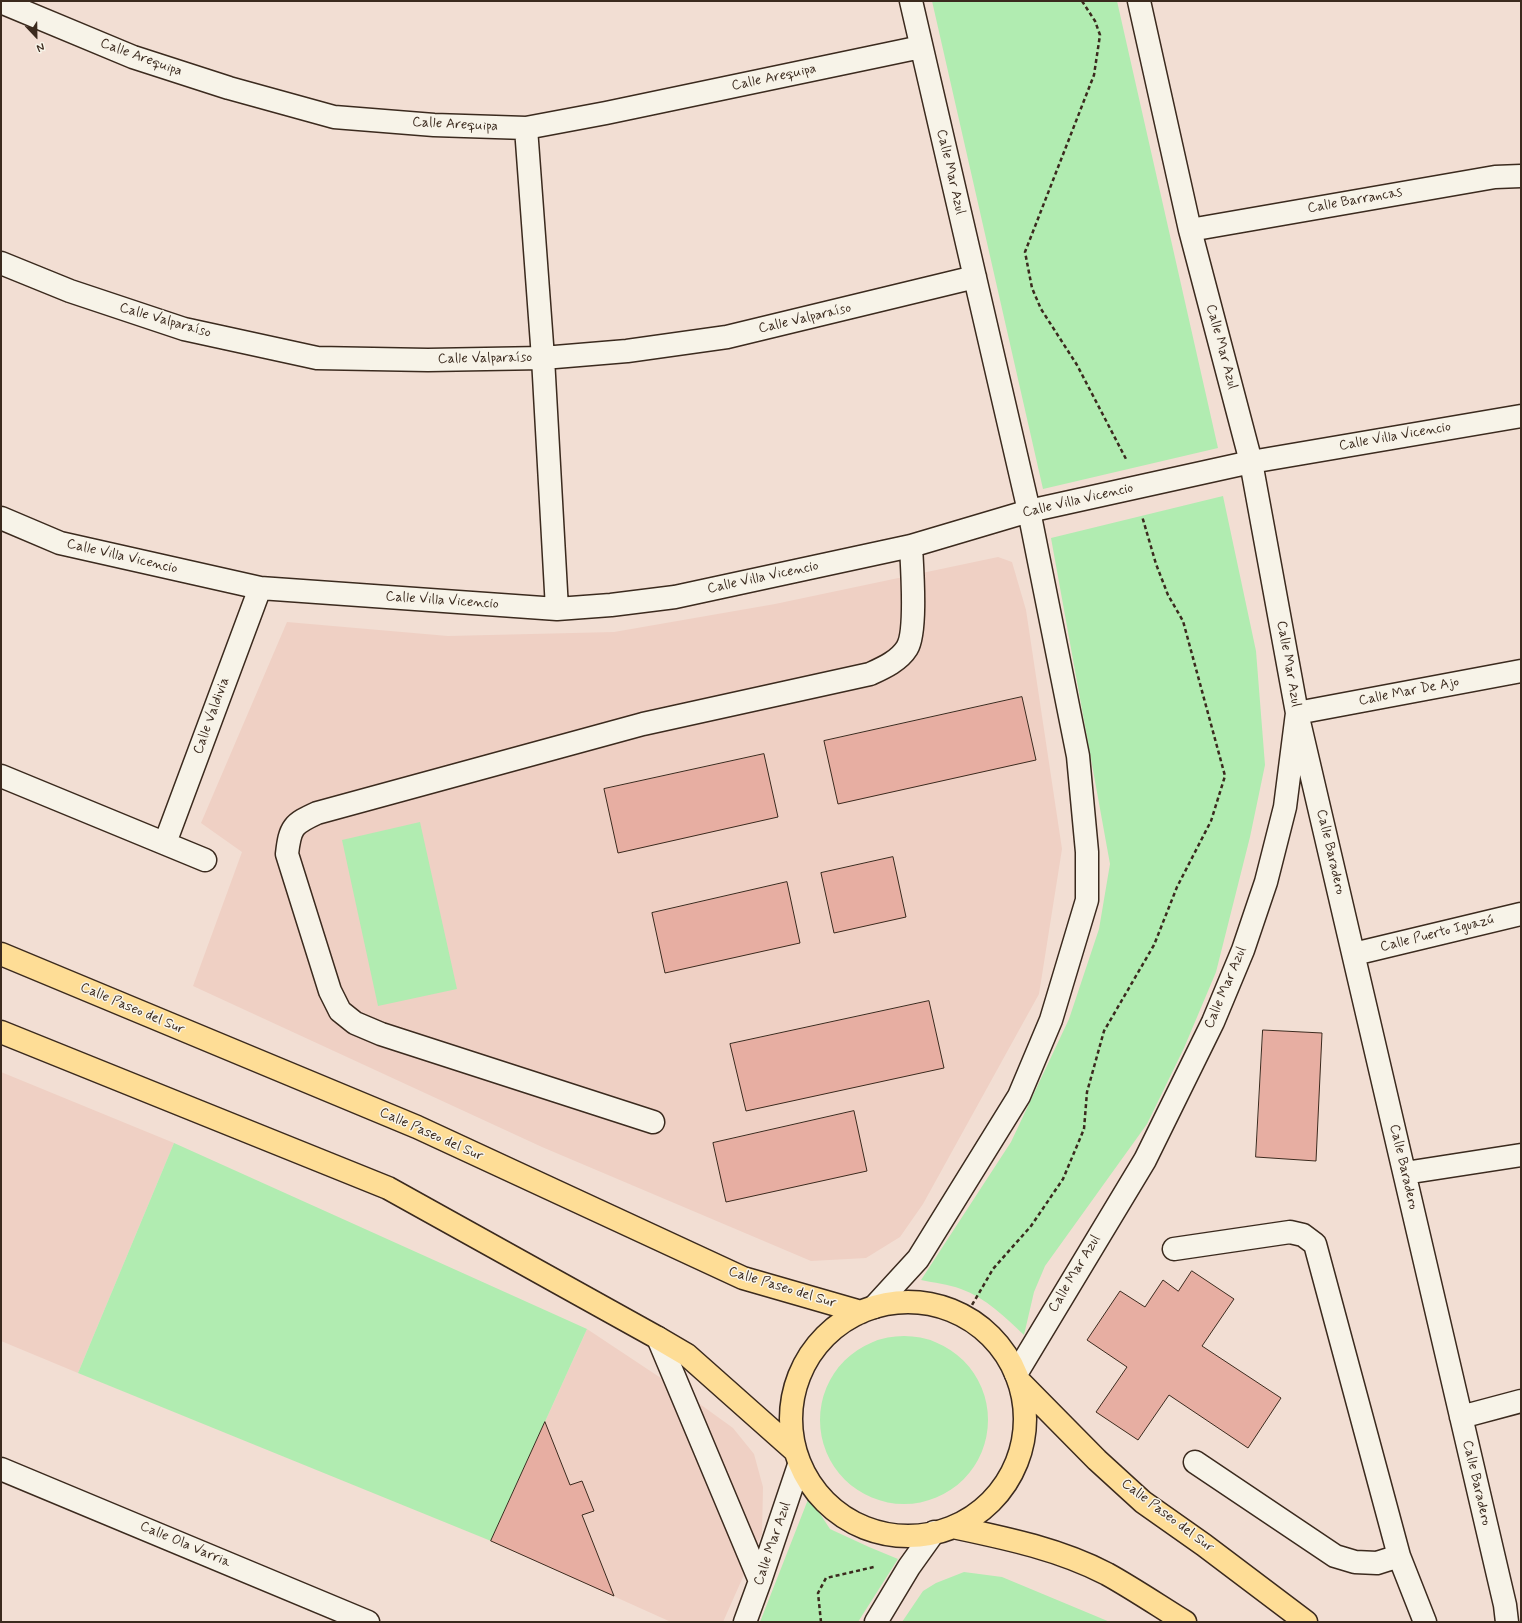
<!DOCTYPE html>
<meta charset="utf-8">
<style>
body{margin:0}
#map{position:relative;width:1522px;height:1623px;overflow:hidden;background:#f2ded3;font-family:Mynerve,sans-serif}
canvas{display:block}
.frame{position:absolute;inset:0;border:2px solid #3b2a1e;pointer-events:none}
.north{position:absolute;left:16px;top:16px;width:40px;height:40px;-webkit-text-stroke:3px #f7f3e8;paint-order:stroke;rotate:158deg;font-size:11px;font-weight:700;line-height:16px;text-align:center;color:#3b2a1e}
.north::after{content:'';display:block;margin:auto;width:14px;height:18px;background:#3b2a1e;clip-path:polygon(50% 0,100% 100%,50% 72%,0 100%)}
</style>
<div id="map">
<canvas width="1522" height="1623"></canvas>
<div class="frame"></div>
<div class="north">N</div>
</div>
<script>
const g = document.querySelector('canvas').getContext('2d');
g.lineJoin = 'round';
function paint(path, color) {
  g.fillStyle = color;
  g.fill(path, 'evenodd');
}
function stroke(path, color, width, dash) {
  g.strokeStyle = color;
  g.lineWidth = width;
  g.lineCap = dash ? 'butt' : 'round';
  g.setLineDash(dash || []);
  g.stroke(path);
}
function write(font, color, halo, rows, align = 'center') {
  g.font = font + ' Mynerve,sans-serif';
  g.lineWidth = 3;
  g.setLineDash([]);
  g.textBaseline = 'middle';
  g.strokeStyle = halo;
  g.fillStyle = color;
  for (const [text, x, y, turn = 0] of rows) {
    g.save();
    g.translate(x, y);
    g.rotate((+turn || 0) * Math.PI / 180);
    g.textAlign = isNaN(turn) ? turn : align;
    if (halo) g.strokeText(text, 0, 0);
    g.fillText(text, 0, 0);
    g.restore();
  }
}
paint(new Path2D(`
 M998 557 1012 562 1026 610 1062 849 1039 994 923 1204 900 1237 866 1258 811 1261 542 1147 193 986 242 852 201 823 287 622 448 636 614 632 775 604Z
 M1 1072 174 1143 78 1373 1 1341Z
 M587 1329 697 1402 733 1428 754 1454 763 1487 762 1534 723 1622H671L491 1541Z`), '#efd0c4');
paint(new Path2D(`
 M932 1H1117L1218 448 1043 489Z
 M1223 496 1256 651 1265 765 1250 837 1216 972 1184 1048 1147 1124 1045 1266 1034 1292 1024 1335C1005 1317 986 1298 961 1289 948 1284 934 1283 921 1280L1011 1142 1069 1019 1099 929 1110 864 1051 538Z
 M420 822 457 989 378 1006 342 840Z
 M174 1143 587 1329 491 1541 78 1373Z
 M820 1420a84 84 0 1 1 168 0a84 84 0 1 1-168 0Z
 M809 1497 830 1529 869 1547 898 1559 858 1622H760Z
 M964 1572 1002 1577 1110 1622H902L923 1591 936 1583Z`), '#b1ecb1');
const building = new Path2D(`
 M1022 697 1036 760 838 804 824 741Z
 M764 754 778 817 618 853 604 789Z
 M893 857 906 917 834 933 821 873Z
 M787 882 800 943 665 973 652 913Z
 M929 1001 944 1068 746 1111 730 1044Z
 M1263 1030 1322 1033 1316 1161 1256 1157Z
 M854 1111 867 1171 726 1202 713 1143Z
 M1192 1271 1234 1299 1202 1346 1281 1398 1248 1448 1169 1395 1138 1440 1096 1412 1127 1367 1087 1340 1120 1291 1145 1307 1163 1280 1178 1291Z
 M545 1422 570 1485 582 1481 594 1511 582 1515 614 1596 491 1541Z`);
paint(building, '#e7aea2');
stroke(building, '#3b2a1e', 1);
const minor = new Path2D(`
 M1 2 133 57 229 88 334 117 434 125 526 128 606 113 921 47
 M526 128 543 358 557 609
 M1190 230 1495 177 1521 176
 M1 263 70 291 184 329 317 358 428 360 543 358 627 351 727 337 975 277
 M1 518 60 543 260 588 557 609 611 605 675 597 911 546 1029 511 1251 462 1521 416
 M1 776 205 860
 M165 843 260 588
 M1354 954 1521 914
 M653 1122 381 1034 355 1023 340 1011 330 991 287 854C290 827 293 824 317 813L643 724 870 674C883 668 899 661 907 648 917 632 912 567 911 546
 M1405 1173 1521 1155
 M1174 1249 1290 1232 1303 1235 1315 1244 1399 1556 1425 1622
 M874 1307 918 1259 1019 1096 1051 1020 1087 900V852L1078 756 1029 511 911 1
 M658 1338 760 1581
 M1016 1374 1145 1160 1213 1022 1243 950 1266 882 1285 807 1297 713 1251 462 1190 230 1139 1
 M1461 1417 1521 1401
 M1195 1462 1335 1556 1355 1562 1377 1563 1399 1556
 M1 1469 368 1622
 M745 1622 760 1581 799 1465
 M876 1622 909 1567 934 1532
 M1507 1622 1505 1605 1297 713 1521 671`);
const major = new Path2D(`
 M1 954 417 1127 743 1278 861 1312
 M1 1032 388 1188 658 1338 687 1355 794 1450
 M791 1419a117 117 0 1 1 234 0a117 117 0 1 1-234 0Z
 M1022 1384 1097 1460 1143 1502 1204 1545 1306 1622
 M953 1527C1005 1538 1059 1549 1107 1574 1134 1589 1159 1606 1185 1622`);
stroke(minor, '#3b2a1e', 25);
stroke(major, '#3b2a1e', 25);
stroke(new Path2D(`
 M1082 1 1095 21 1100 35 1094 75 1025 252 1032 288 1041 309 1077 365 1126 459
 M965 1317 993 1269 1031 1226 1063 1179 1084 1129 1087 1092 1104 1031 1154 945 1177 887 1211 821 1225 776 1183 621 1168 595 1156 564 1142 516
 M821 1622 818 1593 826 1578 874 1567`), '#3b2a1e', 2.5, [4, 3]);
stroke(minor, '#f7f3e8', 22);
stroke(major, '#fedd96', 22);
write('14px', '#3b2a1e', '#f7f3e8', [
 ["Calle Arequipa",141,58,20],
 ["Calle Arequipa",774,78,-12],
 ["Calle Arequipa",455,125,3],
 ["Calle Mar Azul",950,172,77],
 ["Calle Barrancas",1355,201,-10],
 ["Calle Valparaíso",805,319,-13],
 ["Calle Valparaíso",165,321,16],
 ["Calle Mar Azul",1221,347,75],
 ["Calle Valparaíso",485,359,-1],
 ["Calle Villa Vicencio",1395,437,-10],
 ["Calle Villa Vicencio",1078,501,-13],
 ["Calle Villa Vicencio",122,557,13],
 ["Calle Villa Vicencio",763,578,-12],
 ["Calle Villa Vicencio",442,601,4],
 ["Calle Mar Azul",1288,664,80],
 ["Calle Mar De Ajo",1409,692,-11],
 ["Calle Valdivia",212,716,-70],
 ["Calle Baradero",1330,852,77],
 ["Calle Puerto Iguazú",1437,934,-14],
 ["Calle Mar Azul",1226,988,-67],
 ["Calle Paseo del Sur",132,1009,23],
 ["Calle Paseo del Sur",431,1135,24],
 ["Calle Baradero",1403,1167,77],
 ["Calle Mar Azul",1075,1274,-59],
 ["Calle Paseo del Sur",782,1288,17],
 ["Calle Baradero",1476,1483,77],
 ["Calle Paseo del Sur",1167,1516,37],
 ["Calle Mar Azul",773,1544,-71],
 ["Calle Ola Varria",185,1545,23]
]);
</script>
